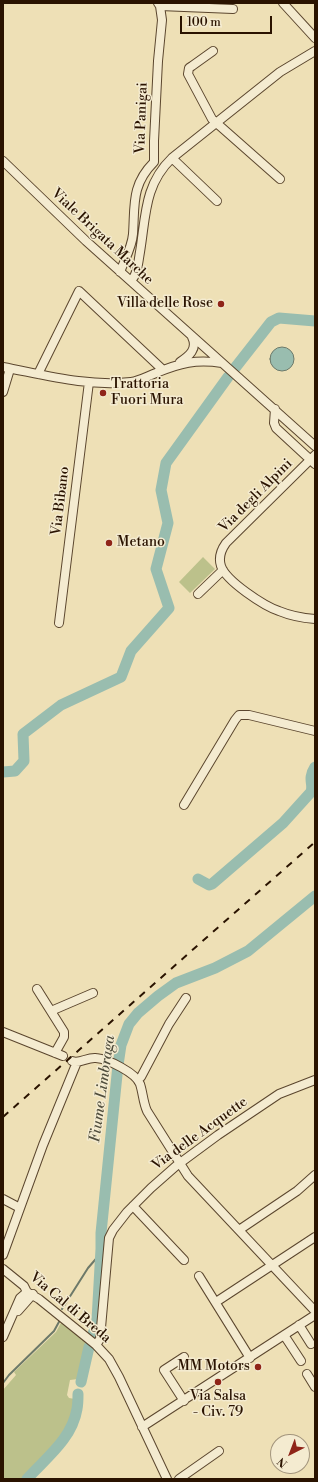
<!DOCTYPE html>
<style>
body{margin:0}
#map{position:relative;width:318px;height:1482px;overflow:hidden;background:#eee0b6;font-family:"Libre Bodoni",serif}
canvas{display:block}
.frame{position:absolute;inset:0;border:4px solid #2a1300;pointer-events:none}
.north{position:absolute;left:270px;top:1434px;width:40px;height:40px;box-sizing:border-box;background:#f4ebd0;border:1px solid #a3957d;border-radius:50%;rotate:222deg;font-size:11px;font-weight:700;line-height:16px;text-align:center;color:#2a1300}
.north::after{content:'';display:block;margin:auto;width:14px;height:18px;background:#8f2418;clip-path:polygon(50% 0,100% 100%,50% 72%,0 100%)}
.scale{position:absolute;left:180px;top:16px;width:92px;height:18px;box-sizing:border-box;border:2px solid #2a1300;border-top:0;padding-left:5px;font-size:12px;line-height:14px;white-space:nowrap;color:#2a1300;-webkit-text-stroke:3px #f4ebd0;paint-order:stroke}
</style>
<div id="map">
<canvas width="318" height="1482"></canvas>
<div class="frame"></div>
<div class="north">N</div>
<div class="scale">100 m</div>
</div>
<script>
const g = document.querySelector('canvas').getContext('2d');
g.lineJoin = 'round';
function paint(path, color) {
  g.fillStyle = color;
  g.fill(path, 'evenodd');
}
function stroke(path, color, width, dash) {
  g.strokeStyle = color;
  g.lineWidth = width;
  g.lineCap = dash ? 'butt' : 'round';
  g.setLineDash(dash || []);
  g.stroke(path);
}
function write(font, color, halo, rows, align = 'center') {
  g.font = font + ' "Libre Bodoni",serif';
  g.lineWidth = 3;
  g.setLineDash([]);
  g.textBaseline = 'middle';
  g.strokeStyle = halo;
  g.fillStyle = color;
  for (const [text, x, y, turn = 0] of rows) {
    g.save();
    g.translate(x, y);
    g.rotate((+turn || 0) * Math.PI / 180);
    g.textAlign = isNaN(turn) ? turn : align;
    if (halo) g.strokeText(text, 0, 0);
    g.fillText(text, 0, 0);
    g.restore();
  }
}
paint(new Path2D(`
 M203 557 215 569 190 593 179 582Z
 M62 1321 87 1341 85 1344 88 1346 78 1379 70 1380 67 1395 69 1398 75 1399 67 1430 23 1479H3V1390L16 1375 14 1372 56 1332Z`), '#bcc18b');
const water = new Path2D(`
 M270 359a12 12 0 1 1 24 0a12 12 0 1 1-24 0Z`);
paint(water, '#99bdaf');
stroke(water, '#6d7969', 1);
stroke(new Path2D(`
 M62 1309 88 1268 101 1253
 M3 1383 9 1375 54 1331 60 1320`), '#6d7969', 2);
stroke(new Path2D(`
 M235 368 271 322 279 318 315 321
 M3 772 15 771 24 761 23 734 61 705 121 677 131 651 169 608 156 569 168 523 161 490 166 463 228 377
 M198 879 209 885 212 884 283 823 311 792C314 783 307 780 315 767
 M92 1338 97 1320 101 1249V1233L118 1065 121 1045 129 1024 138 1013 158 996 176 983 215 968 248 951 315 896
 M81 1382 89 1347
 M27 1479C46 1458 72 1439 77 1409 78 1404 78 1399 78 1394`), '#99bdaf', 11);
const minor = new Path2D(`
 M283 3 315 38
 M160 6 233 9
 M213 51 192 66 189 68 188 74 212 119 280 179
 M172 158 217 201
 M3 161 86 241 315 446
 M120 272C125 259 132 247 133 234 135 205 131 185 154 162V141L158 61 162 20 160 6 158 3
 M131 281C138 273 138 263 140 252 146 216 144 185 172 158L280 72 315 51
 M180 362C189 356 198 349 192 337
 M3 367C45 375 88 387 131 382 139 381 148 376 156 373 180 363 196 359 222 363
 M38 374 79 291 163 370
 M3 392 10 369
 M275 409 274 423 276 428 315 464
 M315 455 226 543C221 550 218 557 221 566 226 581 264 606 279 611 291 616 302 618 315 619
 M198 594 223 570
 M59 623 89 382
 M184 805 235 720 239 715H249L315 731
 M37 989 64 1032V1037L55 1053
 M51 1011 93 993
 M3 1032 63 1056
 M72 1061C80 1064 87 1057 96 1058 108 1059 136 1073 140 1084 143 1093 143 1102 147 1111L188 1176 315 1311
 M138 1079 141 1077 169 1024 186 998
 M3 1199 20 1208
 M133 1206 184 1260
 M239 1230 297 1191 315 1175
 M3 1255 43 1145 77 1062
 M3 1269 24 1286 27 1292 39 1299 96 1345 109 1359 119 1377 167 1479
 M199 1276 250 1358
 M216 1302 315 1237
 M18 1311 33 1294
 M299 1325 311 1344
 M284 1335 301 1361
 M3 1337 20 1298 27 1292
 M96 1345 100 1339 109 1238 113 1230 127 1212 151 1188 176 1166 218 1135 279 1094 315 1080
 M307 1374 315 1387
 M184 1401 164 1370 184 1357
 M142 1427 315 1315
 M179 1479 219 1451`);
stroke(minor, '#5b462e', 10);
stroke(minor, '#f4ebd0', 8);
stroke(new Path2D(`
 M3 1117 315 842`), '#2a1300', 2, [7, 7]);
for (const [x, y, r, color] of [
 [221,304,4,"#8f2418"],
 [103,393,4,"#8f2418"],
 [109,543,4,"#8f2418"],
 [258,1367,4,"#8f2418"],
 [218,1382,4,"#8f2418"]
]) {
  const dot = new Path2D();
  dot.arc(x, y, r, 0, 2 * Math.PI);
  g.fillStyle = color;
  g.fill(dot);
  stroke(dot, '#f4ebd0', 1.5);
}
write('14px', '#2a1300', '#f4ebd0', [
 ["Via Panigai",142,118,-88],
 ["Viale Brigata Marche",102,237,43],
 ["Via degli Alpini",256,496,-45],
 ["Via Bibano",61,501,-83],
 ["Via delle Acquette",200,1134,-36],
 ["Via Cal di Breda",70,1308,40]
]);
write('14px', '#2a1300', '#f4ebd0', [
 ["Villa delle Rose",213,304],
 ["Trattoria",111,385,"left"],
 ["Fuori Mura",111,401,"left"],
 ["Metano",117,543,"left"],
 ["MM Motors",250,1367],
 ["Via Salsa",218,1397,"center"],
 ["- Civ. 79",218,1413,"center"]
], 'right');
write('italic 15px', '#514e3d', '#f4ebd0', [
 ["Fiume Limbraga",103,1089,-82]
]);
</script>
